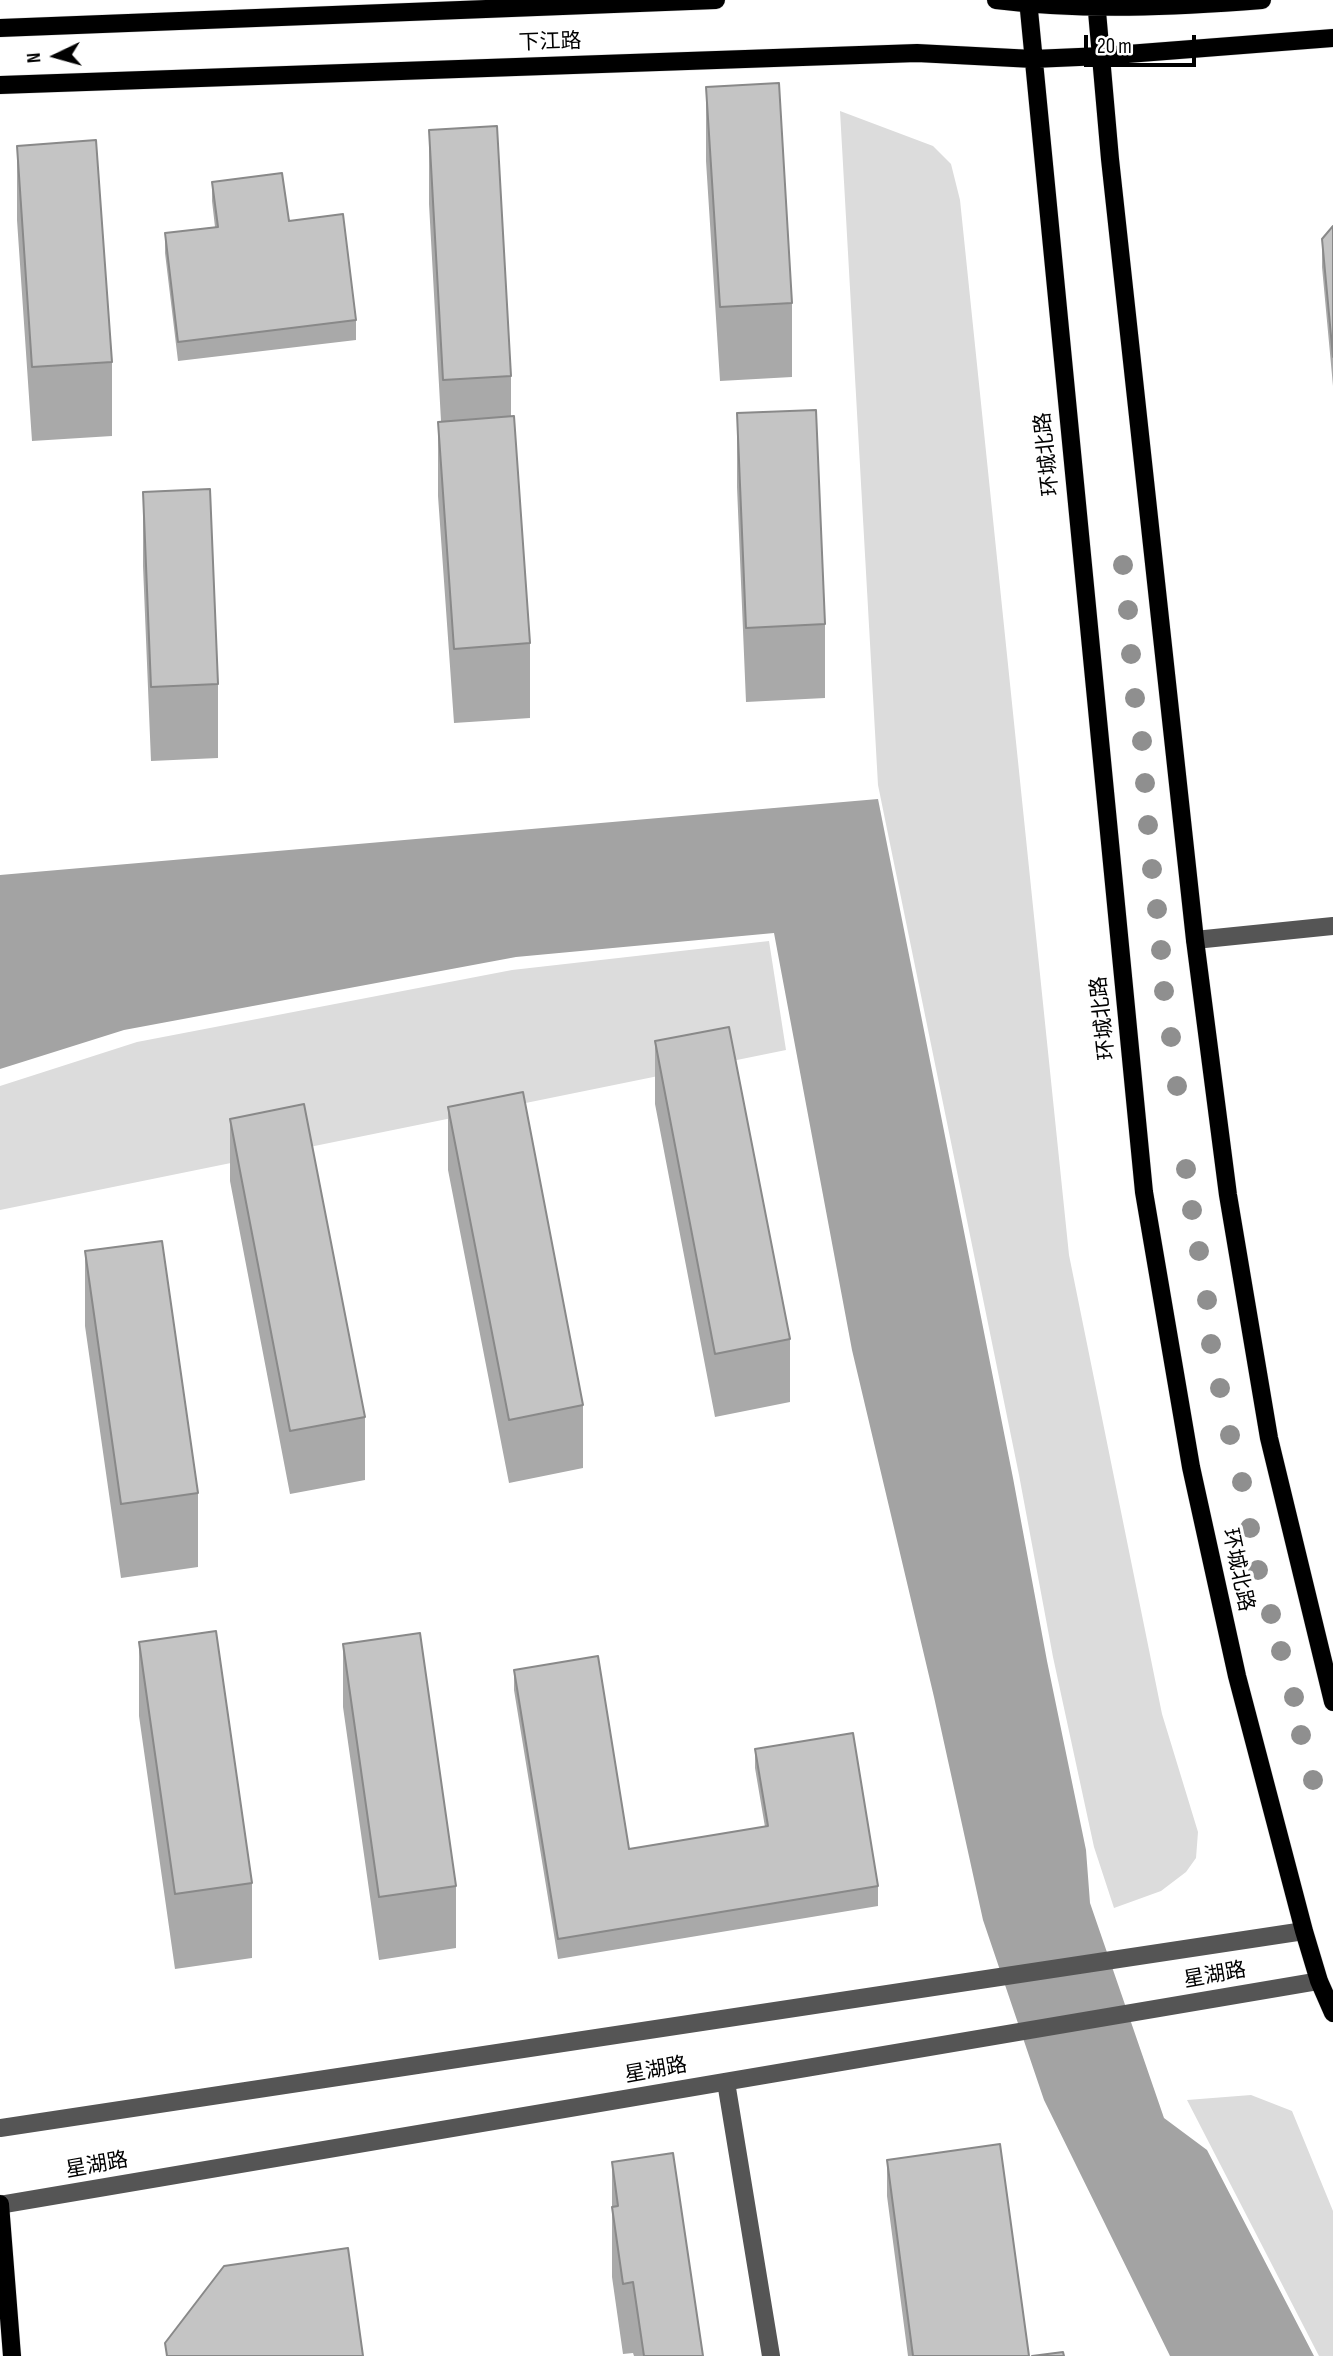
<!DOCTYPE html>
<meta charset="utf-8">
<style>
body{margin:0}
#map{position:relative;width:1333px;height:2356px;overflow:hidden;background:#fff;font-family:"Sofia Sans Condensed",sans-serif}
canvas{display:block}
.north{position:absolute;left:21px;top:21px;width:70px;height:70px;-webkit-text-stroke:5px #fff;paint-order:stroke;rotate:265deg;font-size:19px;font-weight:700;line-height:28px;text-align:center;color:#000}
.north::after{content:'';display:block;margin:auto;width:24px;height:32px;background:#000;clip-path:polygon(50% 0,100% 100%,50% 72%,0 100%)}
.scale{position:absolute;left:1084px;top:35px;width:112px;height:32px;box-sizing:border-box;border:4px solid #000;border-top:0;padding-left:9px;font-size:21px;line-height:24px;white-space:nowrap;color:#000;-webkit-text-stroke:5px #fff;paint-order:stroke}
</style>
<div id="map">
<canvas width="1333" height="2356"></canvas>
<div class="north">N</div>
<div class="scale">20 m</div>
</div>
<script>
const g = document.querySelector('canvas').getContext('2d');
g.lineJoin = 'round';
function paint(path, color) {
  g.fillStyle = color;
  g.fill(path, 'evenodd');
}
function stroke(path, color, width, dash) {
  g.strokeStyle = color;
  g.lineWidth = width;
  g.lineCap = dash ? 'butt' : 'round';
  g.setLineDash(dash || []);
  g.stroke(path);
}
function write(font, color, halo, rows, align = 'center') {
  g.font = font + ' "Sofia Sans Condensed","Noto Sans SC",sans-serif';
  g.lineWidth = 7;
  g.setLineDash([]);
  g.textBaseline = 'middle';
  g.strokeStyle = halo;
  g.fillStyle = color;
  for (const [text, x, y, turn = 0] of rows) {
    g.save();
    g.translate(x, y);
    g.rotate((+turn || 0) * Math.PI / 180);
    g.textAlign = isNaN(turn) ? turn : align;
    if (halo) g.strokeText(text, 0, 0);
    g.fillText(text, 0, 0);
    g.restore();
  }
}
paint(new Path2D(`
 M840 111 933 146 951 164 960 200 1069 1255 1162 1714 1198 1832 1196 1858 1186 1872 1161 1891 1114 1908 1094 1847 1053 1657 1019 1475 878 785Z
 M769 941 786 1050 0 1210V1086L137 1042 512 970Z
 M1251 2095 1292 2111 1333 2211V2356H1319L1187 2100Z`), '#dcdcdc');
paint(new Path2D(`
 M878 799 1013 1478 1047 1661 1086 1850 1090 1903 1164 2118 1207 2150 1314 2356H1170L1044 2100 983 1920 934 1697 852 1350 774 933 516 957 124 1030 0 1069V875Z`), '#a3a3a3');
const major = new Path2D(`
 M996 0C1084 11 1174 7 1262 0
 M1028 0 1144 1192 1191 1467 1237 1676 1304 1931 1319 1981 1333 2013
 M1096 0 1110 159 1195 940 1228 1195 1269 1438 1333 1702
 M0 28 716 0
 M0 85 917 53 1033 59 1102 56 1333 38
 M0 2204 12 2356`);
stroke(major, '#dbdbdb', 19);
stroke(new Path2D(`
 M1195 940 1333 926
 M726 2082 771 2356
 M0 2128 1304 1931
 M0 2205 1319 1981`), '#555', 18);
stroke(major, '#000', 18);
g.fillStyle = '#8f8f8f';
for (const [x, y] of [
 [1123,565],
 [1128,610],
 [1131,654],
 [1135,698],
 [1142,741],
 [1145,783],
 [1148,825],
 [1152,869],
 [1157,909],
 [1161,950],
 [1164,991],
 [1171,1037],
 [1177,1086],
 [1186,1169],
 [1192,1210],
 [1199,1251],
 [1207,1300],
 [1211,1344],
 [1220,1388],
 [1230,1435],
 [1242,1482],
 [1250,1528],
 [1258,1570],
 [1271,1614],
 [1281,1651],
 [1294,1697],
 [1301,1735],
 [1313,1780]
]) {
  g.beginPath();
  g.arc(x, y, 10, 0, 2 * Math.PI);
  g.fill();
}
paint(new Path2D(`
 M706 87 792 303V377L720 381 706 161Z
 M429 130 511 376V416L530 643V718L454 723 438 496V422L441 421 429 204Z
 M17 146 112 362V436L32 441 17 220Z
 M212 182 289 221 356 320V340L178 361 165 253V233L215 227 212 201Z
 M1333 226V386L1322 267V239Z
 M737 413 825 624V698L746 702 737 487Z
 M143 492 218 684V758L151 761 143 566Z
 M655 1041 790 1339V1402L715 1417 655 1104Z
 M448 1107 583 1405V1468L509 1483 448 1170Z
 M230 1119 365 1417V1480L290 1494 230 1181Z
 M85 1251 198 1493V1567L121 1578 85 1326Z
 M139 1642 252 1883V1958L175 1969 139 1716Z
 M343 1644 456 1886V1948L379 1960 343 1707Z
 M514 1670 629 1849 765 1827 755 1768V1749L878 1886V1906L558 1959 514 1690Z
 M887 2160 1029 2356H908L887 2196Z
 M612 2162 703 2356H634L633 2353 623 2354 612 2277Z`), '#a9a9a9');
const building = new Path2D(`
 M779 83 792 303 720 307 706 87Z
 M497 126 511 376 443 380 429 130Z
 M96 140 112 362 32 367 17 146Z
 M282 173 289 221 343 214 356 320 178 342 165 233 218 227 212 182Z
 M1333 226V357L1322 239Z
 M816 410 825 624 746 628 737 413Z
 M514 416 530 643 454 649 438 422Z
 M210 489 218 684 151 687 143 492Z
 M729 1027 790 1339 715 1354 655 1041Z
 M523 1092 583 1405 509 1420 448 1107Z
 M304 1104 365 1417 290 1431 230 1119Z
 M162 1241 198 1493 121 1504 85 1251Z
 M216 1631 252 1883 175 1894 139 1642Z
 M420 1633 456 1886 379 1897 343 1644Z
 M598 1656 629 1849 768 1826 755 1749 853 1733 878 1886 558 1939 514 1670Z
 M1000 2144 1029 2356H913L887 2160Z
 M673 2153 703 2356H644L633 2282 623 2284 612 2207 618 2206 612 2162Z
 M348 2248 363 2356H167L165 2343 224 2266Z
 M1063 2352 1064 2356H1032Z`);
paint(building, '#c4c4c4');
stroke(building, '#898989', 2);
write('21px', '#000', '#fff', [
 ["下江路",550,43,-2],
 ["环城北路",1048,454,-96],
 ["环城北路",1104,1018,-96],
 ["环城北路",1237,1570,78],
 ["星湖路",1215,1976,-10],
 ["星湖路",656,2071,-10],
 ["星湖路",97,2166,-10]
]);
</script>
